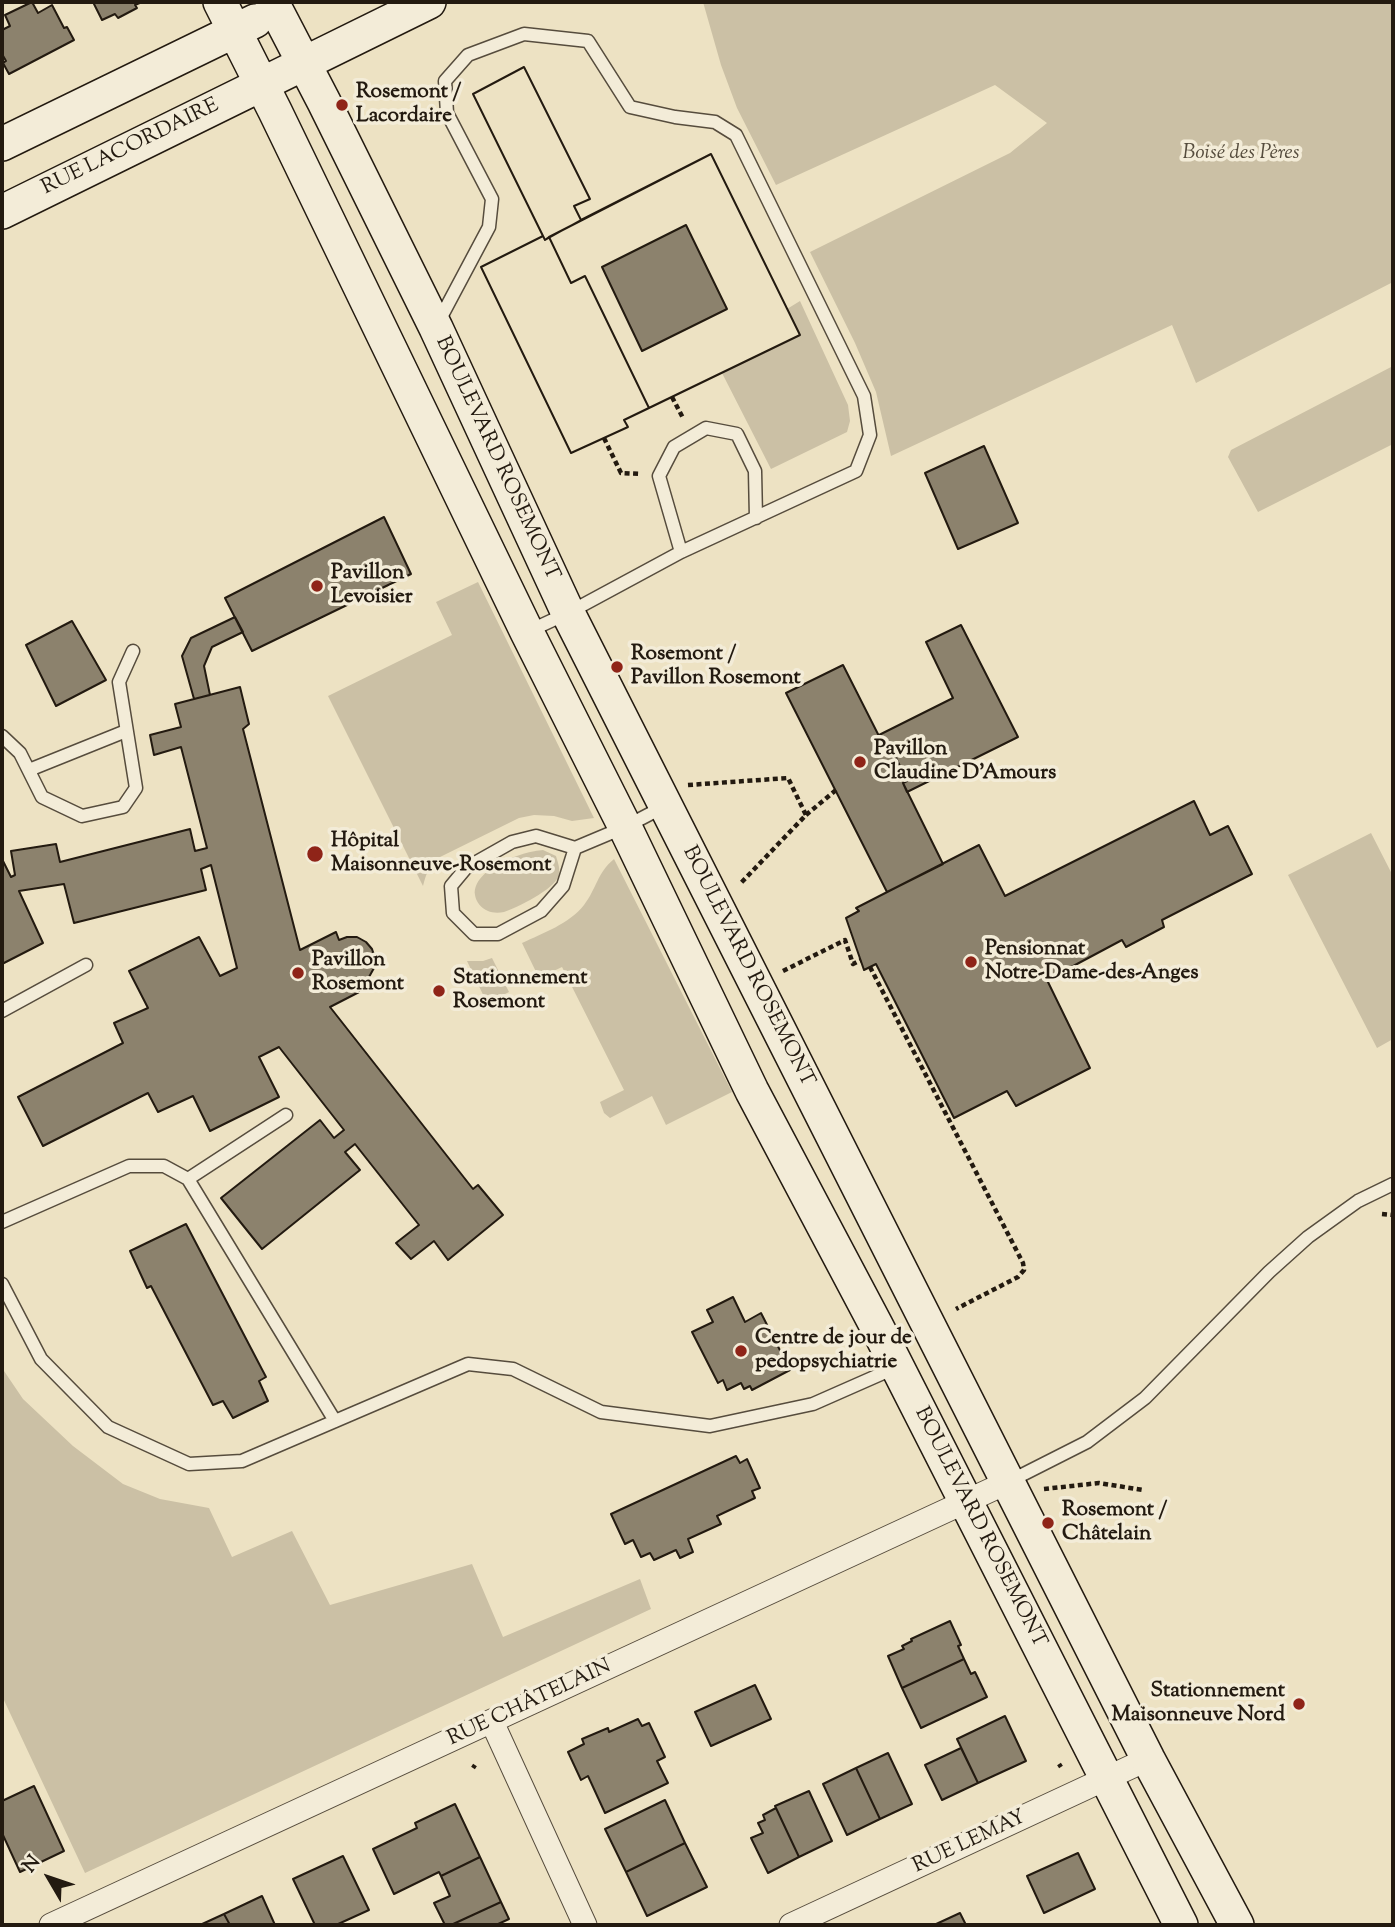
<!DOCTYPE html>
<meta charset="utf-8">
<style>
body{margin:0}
#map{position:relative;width:1395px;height:1927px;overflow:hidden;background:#ede2c3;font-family:"Sorts Mill Goudy",serif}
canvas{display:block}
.frame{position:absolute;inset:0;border:4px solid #231a10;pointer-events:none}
.north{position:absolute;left:14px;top:1843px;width:70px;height:70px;-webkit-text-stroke:5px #f3ecd8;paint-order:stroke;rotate:309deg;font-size:19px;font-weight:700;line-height:28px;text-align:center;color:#231a10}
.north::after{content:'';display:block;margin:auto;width:24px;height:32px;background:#231a10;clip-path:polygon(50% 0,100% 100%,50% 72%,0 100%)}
</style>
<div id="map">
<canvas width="1395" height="1927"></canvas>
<div class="frame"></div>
<div class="north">N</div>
</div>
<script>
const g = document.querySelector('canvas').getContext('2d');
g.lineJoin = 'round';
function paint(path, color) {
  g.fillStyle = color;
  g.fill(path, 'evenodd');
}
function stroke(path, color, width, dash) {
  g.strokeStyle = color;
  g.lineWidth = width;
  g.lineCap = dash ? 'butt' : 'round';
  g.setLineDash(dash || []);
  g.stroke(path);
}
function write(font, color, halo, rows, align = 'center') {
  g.font = font + ' "Sorts Mill Goudy",serif';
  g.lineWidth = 7;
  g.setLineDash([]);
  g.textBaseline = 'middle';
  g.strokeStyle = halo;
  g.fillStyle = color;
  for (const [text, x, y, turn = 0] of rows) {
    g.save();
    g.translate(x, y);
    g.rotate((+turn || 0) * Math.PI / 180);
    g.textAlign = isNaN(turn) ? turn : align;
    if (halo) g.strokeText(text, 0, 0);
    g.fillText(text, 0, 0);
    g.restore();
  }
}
paint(new Path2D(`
 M703 2H1393V282L1196 383 1172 325 891 456 876 392 855 343 810 252 1010 153 1047 123 995 85 776 185 737 108 721 65Z
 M800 301 848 405 850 421 847 432 771 469 722 373 800 335 787 309Z
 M1393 366V444L1258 512 1228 457 1231 450Z
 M478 582 594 818 572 821 554 816 534 815 519 818 438 858C429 866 426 874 423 886L328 696 452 635 436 602Z
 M1371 833 1393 876V1039L1377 1048 1288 875Z
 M543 850 556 856C558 863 561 870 558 877 554 889 517 908 504 912 499 913 492 913 488 911 481 908 476 902 475 895 472 869 523 851 543 850Z
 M614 859 732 1092 666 1125 652 1096 610 1118 604 1113 600 1102 624 1090 562 967 539 978 522 943C543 933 569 924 584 905 597 888 597 873 614 859Z
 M492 958 509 992 487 1003 467 961H483Z
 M2 1368 23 1399 73 1446 123 1484 160 1499 209 1508 232 1557 292 1531 330 1605 472 1564 503 1637 640 1579 651 1609 85 1873 2 1696Z`), '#cbc0a5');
const building = new Path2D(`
 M32 2 38 13 52 5 64 28 67 27 74 40 9 74 3 63 6 61 2 54V30L10 26 5 15Z
 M93 2H142L135 5 137 8 118 18 115 14 102 20Z
 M524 67 590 199 574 206 581 220 711 154 800 335 624 420 628 427 571 453 481 267 543 236 473 94Z
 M524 67 590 199 574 206 581 220 545 240 473 94Z
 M711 154 800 335 649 408 585 276 571 283 549 237ZM686 225 727 309 642 351 602 267Z
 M543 236 545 240 549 237 571 283 585 276 649 408 624 420 628 427 571 453 481 267Z
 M984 446 1018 523 958 549 925 473Z
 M384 517 411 574 252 651 225 598Z
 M235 617 243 632 212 647 204 666 210 695 194 699 182 656 191 638Z
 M72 621 106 680 56 706 26 645Z
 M961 625 1018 737 907 792 903 783 907 781 888 741 883 744 879 735 953 698 926 642Z
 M843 665 883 744 888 741 907 781 903 783 943 864 887 892 786 693Z
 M240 687 249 724 243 729 300 950 336 932 339 940 347 937H357L366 942 372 949 375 958 374 968 369 977 362 982 365 989 330 1007 473 1189 478 1185 503 1215 448 1260 434 1241 411 1259 396 1243 419 1225 355 1144 345 1152 360 1170 262 1249 221 1198 320 1120 334 1138 344 1130 279 1047 259 1057 279 1097 210 1131 193 1096 158 1112 148 1093 43 1146 18 1097 123 1043 114 1023 148 1008 129 971 199 937 220 976 237 968 211 865 201 869 206 890 74 923 64 884 19 891 43 943 2 964V859L11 877 15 875 11 851 56 844 60 862 190 829 195 851 207 848 181 747 154 755 150 735 181 727 175 704Z
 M1194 801 1210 835 1228 826 1252 874 1162 920 1164 927 1126 947 1122 940 1047 980 1090 1068 1016 1106 1007 1091 954 1118 876 964 864 970 846 918 859 911 856 908 979 845 1005 896Z
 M186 1224 266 1377 259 1381 268 1401 233 1418 223 1401 213 1405 151 1286 147 1288 130 1251Z
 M733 1297 745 1322 761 1313 790 1370 752 1390 750 1386 744 1389 741 1383 727 1390 723 1380 718 1383 692 1332 713 1322 707 1310Z
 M736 1456 740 1463 747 1459 760 1488 752 1491 755 1498 717 1516 721 1524 688 1539 693 1552 680 1558 676 1550 654 1560 650 1553 641 1557 633 1540 625 1544 611 1514Z
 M950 1621 961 1645 958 1646 964 1659 902 1688 888 1656 904 1649 902 1646 912 1641 911 1639Z
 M964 1659 971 1674 975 1672 987 1697 921 1728 902 1688Z
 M755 1685 771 1719 711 1746 695 1712Z
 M1005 1716 1026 1761 978 1783 957 1739Z
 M638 1719 642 1726 649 1723 665 1757 657 1761 668 1783 605 1813 588 1776 581 1780 568 1752 584 1744 582 1739 608 1728 609 1732Z
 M961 1748 978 1783 942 1800 925 1765Z
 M888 1753 912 1804 880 1819 856 1768Z
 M856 1768 880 1819 847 1835 823 1784Z
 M34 1786 64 1851 20 1872 2 1833V1801Z
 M809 1791 832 1841 799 1857 775 1806Z
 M665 1800 685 1843 626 1872 605 1829Z
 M455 1804 480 1857 441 1876 439 1872 394 1894 373 1849 417 1828 415 1823Z
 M776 1808 799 1857 768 1873 751 1838 763 1833 758 1823 765 1820 763 1815Z
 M685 1843 707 1887 647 1916 626 1872Z
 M1078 1853 1095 1889 1044 1913 1027 1876Z
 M343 1856 369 1910 336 1925H315L293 1879Z
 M480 1857 501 1902 451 1925H445L434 1903 450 1896 441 1876Z
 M262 1896 275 1925H230L224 1914Z
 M501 1902 509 1919 496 1925H451Z
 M960 1913 966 1925H934Z
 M224 1914 230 1925H200Z`);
paint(building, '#8c826d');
stroke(building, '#231a10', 2);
const service = new Path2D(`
 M439 321 489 227 492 199 447 113 445 81 468 55 524 34 588 41 630 107 675 117 715 122 736 135 864 396 870 435 856 471 681 552 568 613 527 632
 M681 552 659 476 674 447 706 428 737 434 755 471 756 518
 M2 736 20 753 42 797 82 816 123 807 136 788 119 682 133 651
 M29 770 126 731
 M575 848 563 886 541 911 498 934H474L453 913 451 886 466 868 512 842 536 836 575 848 625 827 665 806
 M2 1011 86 965
 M188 1179 286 1115
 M2 1222 129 1166H164L188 1179 335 1421
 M2 1284 41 1359 108 1427 189 1464 242 1461 468 1364 513 1369 601 1412 710 1426 813 1404 897 1367
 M1010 1481 1087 1442 1145 1398 1269 1272 1308 1237 1358 1201 1393 1184`);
const minor = new Path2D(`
 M492 1722 585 1925
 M51 1925 1008 1482
 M791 1925 1148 1759`);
const secondary = new Path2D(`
 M220 2 275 111 527 632 625 827 752 1091 877 1327 1181 1925
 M272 2 324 102 436 328 568 613 1148 1759 1237 1925
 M2 144 255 21
 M2 212 429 2`);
stroke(service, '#564c3d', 15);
stroke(minor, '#564c3d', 25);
stroke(secondary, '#231a10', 36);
stroke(new Path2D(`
 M672 397 683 418
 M604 438 621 473 641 474
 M688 785 788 778 806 815 740 884
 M806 815 836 790
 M870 967 1023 1263 1024 1270 1018 1277 956 1309
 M783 971 845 940 853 964 861 960
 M1382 1214 1393 1215
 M1044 1489 1099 1483 1143 1490
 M1059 1764 1061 1767
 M473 1768 475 1765`), '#231a10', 4.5, [5, 3.5]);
stroke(service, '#f3ecd8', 12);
stroke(minor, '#f3ecd8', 23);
stroke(secondary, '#f3ecd8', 33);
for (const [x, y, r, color] of [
 [342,105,7,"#8f2418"],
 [317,586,7,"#8f2418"],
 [617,667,7,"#8f2418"],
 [860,762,7,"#8f2418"],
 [315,854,9,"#8f2418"],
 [971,962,7,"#8f2418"],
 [298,973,7,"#8f2418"],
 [439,991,7,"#8f2418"],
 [741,1351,7,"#8f2418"],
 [1048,1523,7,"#8f2418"],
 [1299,1704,7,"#8f2418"]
]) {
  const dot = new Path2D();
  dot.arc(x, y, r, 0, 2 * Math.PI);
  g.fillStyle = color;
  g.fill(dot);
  stroke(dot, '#f3ecd8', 2.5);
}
write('bold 21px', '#231a10', '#f3ecd8', [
 ["Rosemont /",356,93],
 ["Lacordaire",356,117],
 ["Pavillon",331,574],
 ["Levoisier",331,598],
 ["Rosemont /",631,655],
 ["Pavillon Rosemont",631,679],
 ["Pavillon",874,750],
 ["Claudine D'Amours",874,774],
 ["Hôpital",331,842],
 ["Maisonneuve-Rosemont",331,866],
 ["Pensionnat",985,950],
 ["Notre-Dame-des-Anges",985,974],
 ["Pavillon",312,961],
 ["Rosemont",312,985],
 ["Stationnement",453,979],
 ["Rosemont",453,1003],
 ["Centre de jour de",755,1339],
 ["pedopsychiatrie",755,1363],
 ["Rosemont /",1062,1511],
 ["Châtelain",1062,1535],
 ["Stationnement",1285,1692,"right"],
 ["Maisonneuve Nord",1285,1716,"right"]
], 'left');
write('21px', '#231a10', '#f3ecd8', [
 ["RUE LACORDAIRE",131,148,-26],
 ["BOULEVARD ROSEMONT",496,459,65],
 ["BOULEVARD ROSEMONT",747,967,63],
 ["BOULEVARD ROSEMONT",979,1528,63],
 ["RUE CHÂTELAIN",530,1704,-25],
 ["RUE LEMAY",970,1843,-25]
]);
write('italic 21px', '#554c3d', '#f3ecd8', [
 ["Boisé des Pères",1241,154]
]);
</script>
